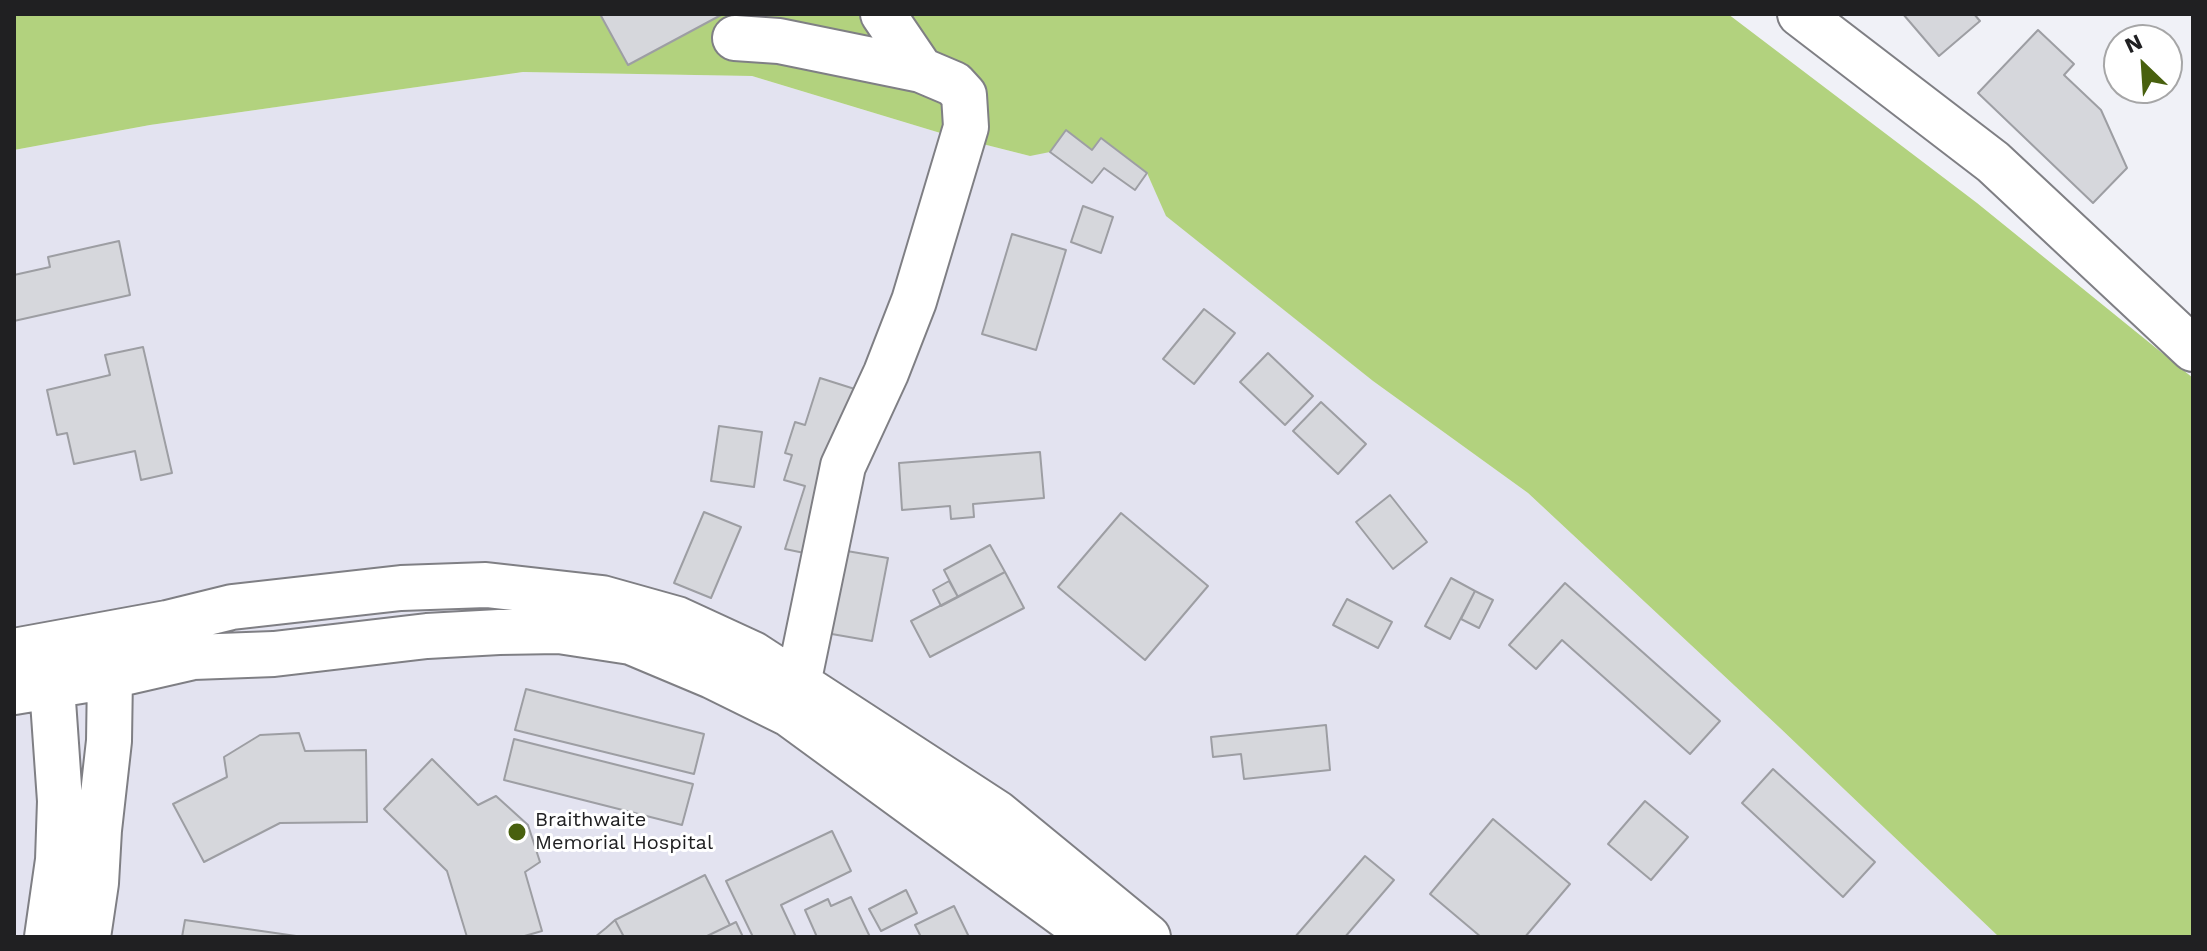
<!DOCTYPE html>
<style>
body{margin:0}
#map{position:relative;width:2207px;height:951px;overflow:hidden;background:#f0f1f7;font-family:"Work Sans",sans-serif}
canvas{display:block}
.frame{position:absolute;inset:0;border:16px solid #202022;pointer-events:none}
.north{position:absolute;left:2103px;top:24px;width:80px;height:80px;box-sizing:border-box;background:#fff;border:2px solid #a6a6a7;border-radius:50%;rotate:335deg;font-size:22px;font-weight:700;line-height:32px;text-align:center;color:#202022}
.north::after{content:'';display:block;margin:auto;width:28px;height:36px;background:#48600e;clip-path:polygon(50% 0,100% 100%,50% 72%,0 100%)}
</style>
<div id="map">
<canvas width="2207" height="951"></canvas>
<div class="frame"></div>
<div class="north">N</div>
</div>
<script>
const g = document.querySelector('canvas').getContext('2d');
g.lineJoin = 'round';
function paint(path, color) {
  g.fillStyle = color;
  g.fill(path, 'evenodd');
}
function stroke(path, color, width, dash) {
  g.strokeStyle = color;
  g.lineWidth = width;
  g.lineCap = dash ? 'butt' : 'round';
  g.setLineDash(dash || []);
  g.stroke(path);
}
function write(font, color, halo, rows, align = 'center') {
  g.font = font + ' "Work Sans",sans-serif';
  g.lineWidth = 6;
  g.setLineDash([]);
  g.textBaseline = 'middle';
  g.strokeStyle = halo;
  g.fillStyle = color;
  for (const [text, x, y, turn = 0] of rows) {
    g.save();
    g.translate(x, y);
    g.rotate((+turn || 0) * Math.PI / 180);
    g.textAlign = isNaN(turn) ? turn : align;
    if (halo) g.strokeText(text, 0, 0);
    g.fillText(text, 0, 0);
    g.restore();
  }
}
paint(new Path2D(`
 M523 72 752 76 947 135 1030 156 1066 130 1101 138 1147 173 1167 216 1373 381 1528 493 1780 728 1999 937H14V150L150 125Z`), '#e3e3f0');
paint(new Path2D(`
 M14 14H1728L1977 203 2193 378V937H1999L1780 728 1528 493 1373 381 1166 216 1147 173 1101 138 1092 150 1066 131 1050 152 1030 156 947 135 752 76 523 72 150 125 14 150Z`), '#b2d27e');
const building = new Path2D(`
 M600 14H723L628 65Z
 M1903 14H1974L1980 21 1939 56Z
 M2038 30 2074 64 2064 75 2101 110 2127 168 2093 203 1978 93Z
 M1066 130 1092 150 1101 138 1147 173 1135 190 1104 168 1092 183 1050 152Z
 M1083 206 1113 217 1101 253 1071 242Z
 M1012 234 1066 250 1036 350 982 334Z
 M119 241 130 295 14 321V275L50 267 48 257Z
 M1204 309 1235 333 1194 384 1163 359Z
 M143 347 172 473 141 480 135 451 74 464 67 433 57 435 47 390 110 375 105 355Z
 M1268 353 1313 396 1285 425 1240 382Z
 M820 378 861 391 809 554 785 549 805 486 784 480 792 455 785 453 795 422 805 425Z
 M1321 402 1366 444 1338 474 1293 431Z
 M719 426 762 432 754 487 711 481Z
 M1040 452 1044 498 973 504 974 517 951 519 950 506 902 510 899 463Z
 M1390 495 1427 542 1393 569 1356 522Z
 M704 512 741 527 711 598 674 583Z
 M1121 513 1208 586 1145 660 1058 587Z
 M990 545 1005 572 958 597 944 570Z
 M841 550 888 558 872 641 826 633Z
 M1005 572 1024 608 930 657 911 621Z
 M1451 578 1475 591 1450 639 1425 626Z
 M949 581 958 597 941 606 933 590Z
 M1565 583 1720 721 1690 754 1562 640 1536 669 1509 645Z
 M1475 591 1493 600 1479 628 1461 619Z
 M1347 599 1392 622 1378 648 1333 625Z
 M526 689 704 734 694 774 515 730Z
 M1326 725 1330 770 1244 779 1241 754 1213 757 1211 737Z
 M299 733 305 751 366 750 367 822 280 823 204 862 173 804 227 777 224 757 260 735Z
 M514 739 693 784 682 825 504 780Z
 M432 759 478 805 496 796 528 825 540 862 525 872 542 931 521 937H467L447 871 384 809Z
 M1773 769 1875 862 1843 897 1742 803Z
 M1645 801 1688 837 1651 880 1608 844Z
 M1493 819 1570 884 1525 937H1481L1430 894Z
 M832 831 851 871 781 905 796 937H753L726 881Z
 M1365 856 1394 880 1345 937H1295Z
 M705 875 730 925 705 937H624L615 920Z
 M906 890 917 913 881 931 869 909Z
 M851 897 870 937H817L805 910 828 899 831 906Z
 M954 906 969 937H921L915 925Z
 M185 920 303 937H182Z
 M615 920 624 937H595L606 928Z
 M736 922 743 937H705L730 925Z`);
paint(building, '#d6d7dc');
stroke(building, '#9d9ea3', 2);
const minor = new Path2D(`
 M883 14 921 70
 M1800 14 1993 162 2193 349
 M735 38 779 41 921 70 954 84 964 95 966 127 914 301 886 373 843 466 798 684
 M14 651 167 623 232 607 401 588 486 585 602 598 677 619 753 654 997 813 1148 937
 M14 692 110 676 193 657 274 654 427 636 499 632 559 631 631 642 712 676 789 714 1094 937
 M47 937 58 860 60 801 50 658
 M88 937 96 883 99 830 109 741 110 676 106 648`);
stroke(minor, '#7f7f84', 48);
stroke(minor, '#fff', 44);
for (const [x, y, r, color] of [
 [517,832,10,"#48600e"]
]) {
  const dot = new Path2D();
  dot.arc(x, y, r, 0, 2 * Math.PI);
  g.fillStyle = color;
  g.fill(dot);
  stroke(dot, '#fff', 3);
}
write('20px', '#202022', '#fff', [
 ["Braithwaite",535,820],
 ["Memorial Hospital",535,843]
], 'left');
</script>
